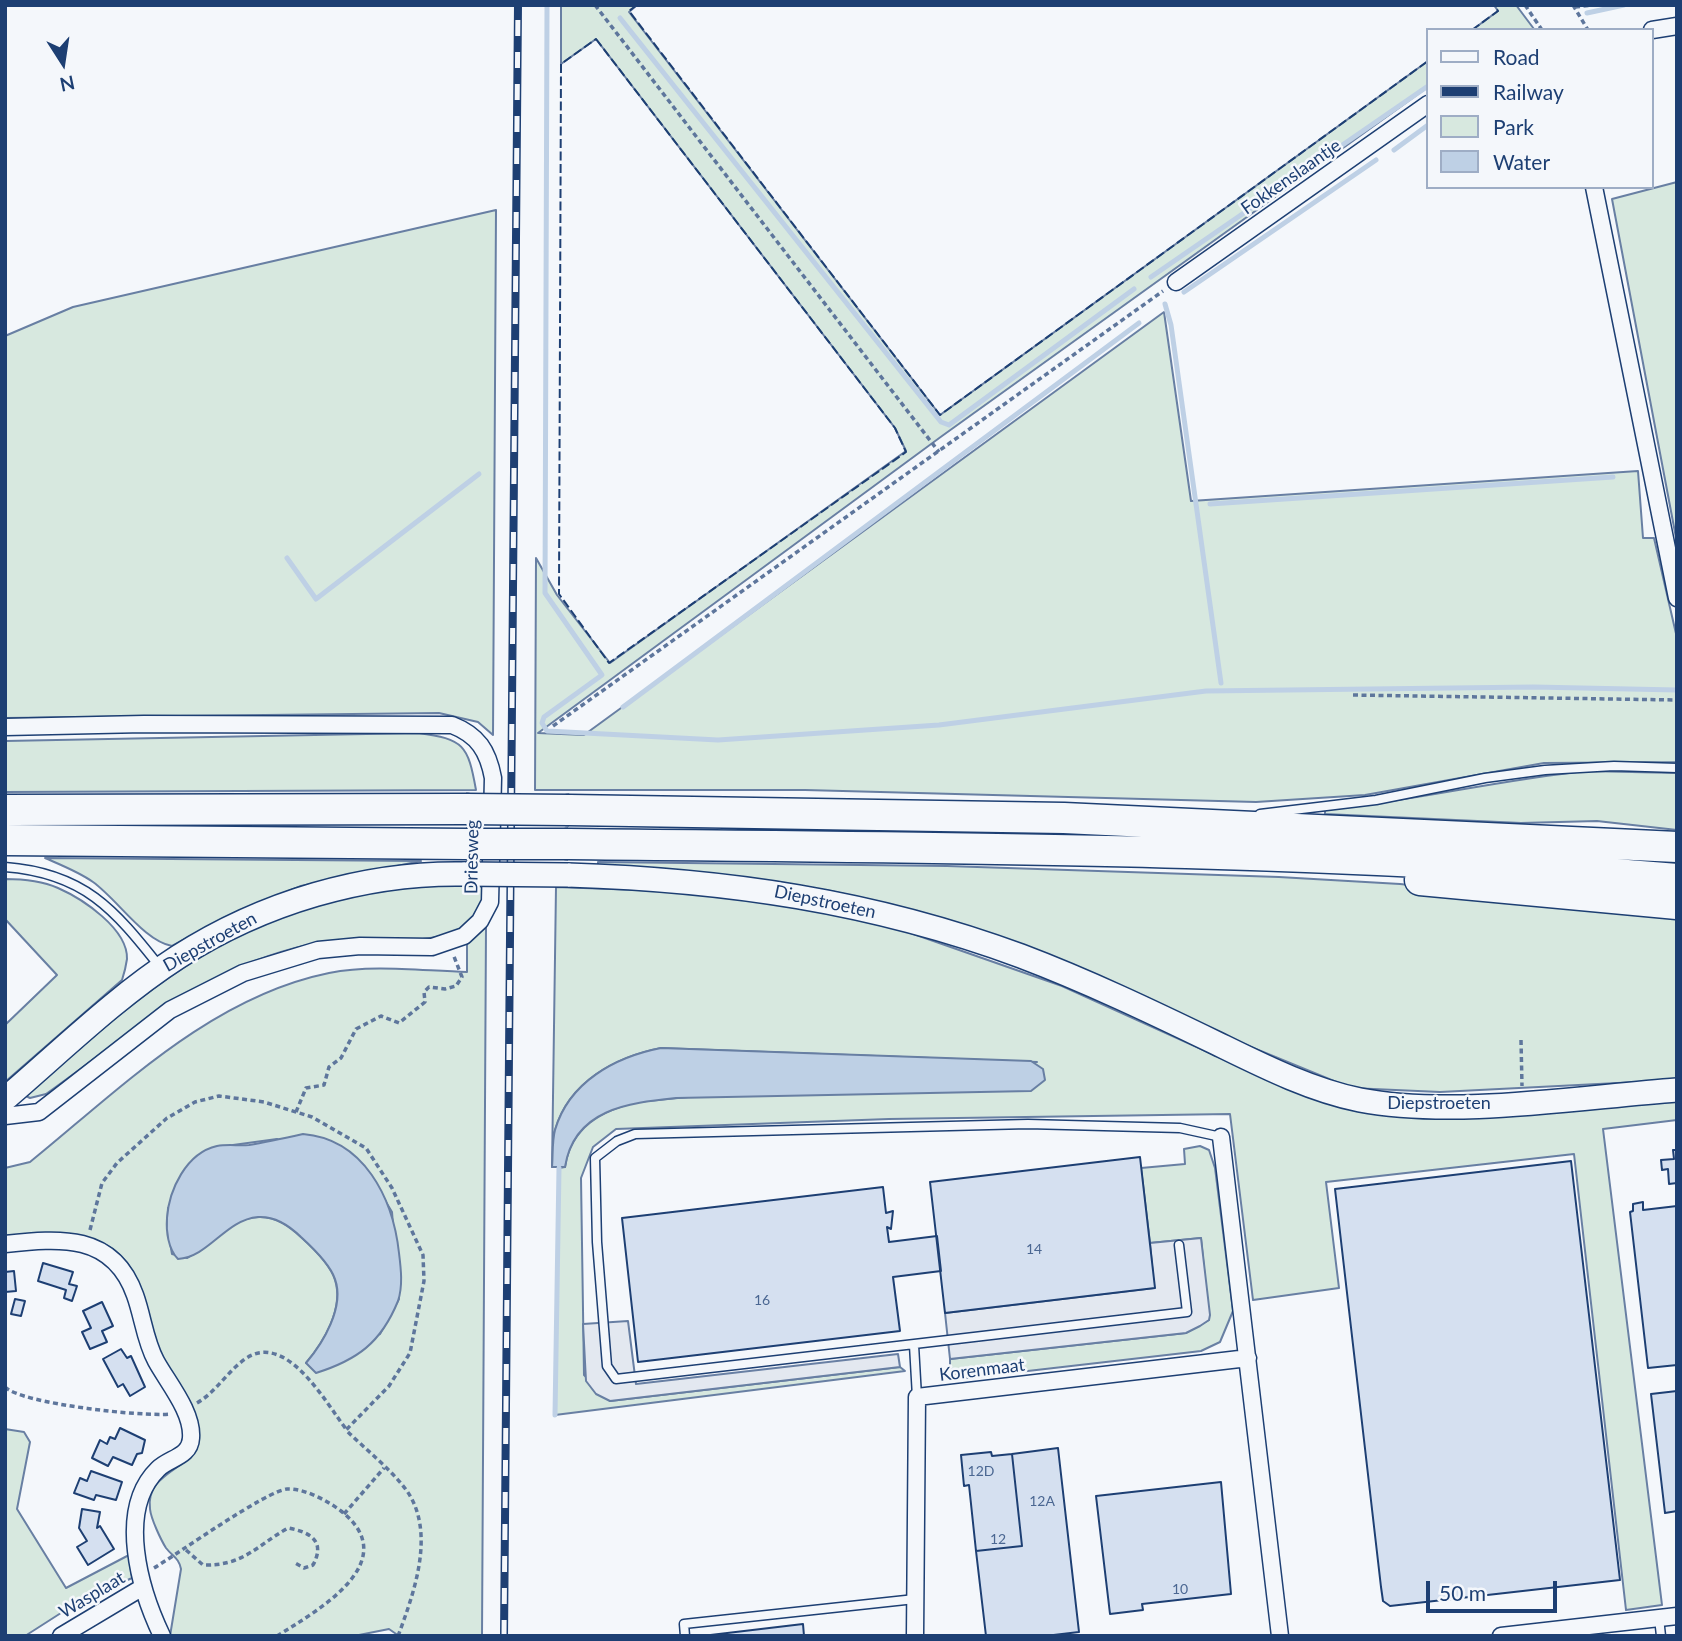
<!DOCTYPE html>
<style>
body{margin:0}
#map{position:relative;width:1682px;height:1641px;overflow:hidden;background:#f4f7fb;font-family:Lato,sans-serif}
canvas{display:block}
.frame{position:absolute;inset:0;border:7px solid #1d3f73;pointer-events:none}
.legend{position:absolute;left:1426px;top:28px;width:228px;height:161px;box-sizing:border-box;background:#f4f7fb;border:2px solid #9eadc5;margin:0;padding:9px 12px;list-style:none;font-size:21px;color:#1d3f73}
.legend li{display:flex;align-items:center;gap:14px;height:35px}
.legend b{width:35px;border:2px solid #9eadc5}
.north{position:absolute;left:28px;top:28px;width:70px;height:70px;-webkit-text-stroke:5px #f4f7fb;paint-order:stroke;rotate:168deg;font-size:19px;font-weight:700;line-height:28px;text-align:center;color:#1d3f73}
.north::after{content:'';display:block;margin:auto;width:24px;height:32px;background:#1d3f73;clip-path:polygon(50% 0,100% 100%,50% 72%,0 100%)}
.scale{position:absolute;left:1426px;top:1581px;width:131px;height:32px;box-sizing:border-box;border:4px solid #1d3f73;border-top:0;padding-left:9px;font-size:21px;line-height:24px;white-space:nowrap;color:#1d3f73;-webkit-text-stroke:5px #f4f7fb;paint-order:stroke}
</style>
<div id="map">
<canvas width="1682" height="1641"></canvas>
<div class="frame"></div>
<ul class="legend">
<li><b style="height:9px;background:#f4f7fb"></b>Road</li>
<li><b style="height:9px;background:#1d3f73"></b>Railway</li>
<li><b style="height:19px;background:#d7e8df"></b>Park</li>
<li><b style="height:19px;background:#bed0e5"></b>Water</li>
</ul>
<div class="north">N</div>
<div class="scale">50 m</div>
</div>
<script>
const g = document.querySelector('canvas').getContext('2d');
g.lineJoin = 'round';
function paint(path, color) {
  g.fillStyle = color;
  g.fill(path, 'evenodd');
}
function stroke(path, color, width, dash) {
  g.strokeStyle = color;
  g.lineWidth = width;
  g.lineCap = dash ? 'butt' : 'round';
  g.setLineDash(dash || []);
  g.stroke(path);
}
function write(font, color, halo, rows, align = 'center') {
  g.font = font + ' Lato,sans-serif';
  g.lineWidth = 5;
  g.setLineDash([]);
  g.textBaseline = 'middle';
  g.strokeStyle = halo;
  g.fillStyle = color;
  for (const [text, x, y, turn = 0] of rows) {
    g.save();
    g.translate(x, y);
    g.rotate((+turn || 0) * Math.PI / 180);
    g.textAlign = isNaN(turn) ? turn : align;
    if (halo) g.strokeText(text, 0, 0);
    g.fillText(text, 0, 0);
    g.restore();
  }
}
const green = new Path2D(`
 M561 5H637L629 12 940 415 1428 61V87L942 436 538 733 584 735 1164 312 1191 501 1638 471 1643 538H1654L1677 638V762L1544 763 1365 795 1256 802 805 790H535L536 558 557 595 610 663 906 451 895 428 596 39 561 64Z
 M1494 5H1516L1534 29 1472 30 1498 11Z
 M1677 182V543L1612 199Z
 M496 210 493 735 478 722 439 713 5 718V336L73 307Z
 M418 733C464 739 468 745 476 790L5 792V741Z
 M1586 771 1677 773V830L1597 821 1521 823 1325 814V810C1413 801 1499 780 1586 771Z
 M45 858 421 861 301 886 234 913 172 946C144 941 118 900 93 882 79 872 61 865 45 858Z
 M598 862 947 866 1279 877 1400 884 1524 897 1583 910 1650 916 1677 914V1080L1440 1092 1351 1088 973 933 875 901 831 891 691 872 598 867Z
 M5 879C23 879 42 881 58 888 83 899 128 929 127 959 126 966 124 974 122 980L5 1082V1025L57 975 5 919Z
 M454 884 486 887C484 895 483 906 479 913 451 955 359 934 312 944 200 968 135 1031 46 1094L30 1098 26 1096C108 1023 186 951 291 912 343 893 399 888 454 884Z
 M556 887 693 892 841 914 902 930 1062 986 1274 1082 1334 1105 1393 1116H1468L1677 1100V1120L1603 1129 1662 1605 1626 1610 1574 1154 1326 1182 1339 1288 1253 1300 1230 1114 889 1119 616 1129 593 1147 581 1178 584 1375 610 1401 900 1367 905 1371 555 1415 559 1168 565 1167C571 1127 602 1110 638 1102L1037 1062 661 1048C615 1057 569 1082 555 1130 552 1141 553 1156 552 1167Z
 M486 927 482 1636H399L389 1629 354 1636H170L181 1569C179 1558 173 1557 166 1548 161 1540 151 1519 150 1509 145 1472 193 1469 198 1443 203 1416 175 1384 163 1361 150 1335 146 1306 136 1279 115 1226 52 1232 5 1236V1168L30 1162C120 1089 211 997 329 973 373 964 423 971 467 972V942ZM277 1139 383 1197 392 1212 399 1299 380 1334 306 1363C324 1342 344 1308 335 1280 331 1266 313 1248 302 1238 290 1227 277 1217 260 1217 230 1217 211 1245 187 1258L172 1254 167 1225 168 1208 233 1145Z
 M1200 1146 1209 1150 1215 1168 1233 1311 1220 1342 1201 1351 1184 1353 967 1378 959 1377 950 1367V1359L1186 1333 1209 1320 1201 1238 1150 1243 1141 1168 1185 1164 1184 1149Z
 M5 1429 24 1432 30 1442 17 1509 66 1588 129 1555 132 1578 75 1604 25 1636H5Z`);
paint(green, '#d7e8df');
stroke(green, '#687fa3', 2);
const parking = new Path2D(`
 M1201 1238 1210 1315 1209 1320 1200 1326 1186 1333 950 1359 945 1313 1154 1288 1150 1243Z
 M628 1321 636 1384 898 1354 900 1367 610 1401 596 1394 586 1381 583 1324Z`);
paint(parking, '#e3e8f0');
stroke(parking, '#687fa3', 2);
const water = new Path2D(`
 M661 1048 1031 1061 1043 1069 1045 1080 1031 1091 676 1098C628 1103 574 1109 565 1167H552C553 1156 552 1141 555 1130 569 1082 615 1057 661 1048Z
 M303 1134C364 1139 393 1198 399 1253 401 1269 403 1286 398 1301 381 1343 357 1360 316 1373L306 1363C323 1343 345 1307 335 1279 330 1264 312 1247 301 1237 289 1225 275 1216 258 1217 225 1220 209 1257 178 1259 168 1249 166 1231 167 1218 169 1190 186 1153 217 1146 228 1144 239 1146 249 1145 267 1142 285 1138 303 1134Z`);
paint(water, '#bed0e5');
stroke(water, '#687fa3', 2);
stroke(new Path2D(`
 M547 5 545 593 602 675 544 717 542 723 547 731 718 740 939 725 1206 691 1534 687 1677 690
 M1587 13 1624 5
 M620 18 941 422 949 425 1134 289
 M1394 150 1428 125
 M1151 277 1428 86
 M1184 292 1376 160
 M1165 304 1171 325 1221 683
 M1210 504 1613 477
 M287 558 316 599 479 474
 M623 707 1139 323
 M555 1415 559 1168`), '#bed0e5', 5);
const building = new Path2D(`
 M1673 1150H1677V1183L1669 1184 1668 1169 1662 1170 1661 1160 1674 1159Z
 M1140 1157 1155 1288 945 1313 930 1182Z
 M1571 1161 1620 1580 1390 1606 1383 1601 1381 1587 1335 1189Z
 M883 1187 886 1213 893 1211 891 1229 887 1227 889 1242 937 1236 941 1271 893 1277 900 1331 638 1362 622 1218Z
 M1643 1202V1210L1677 1206V1365L1648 1368 1630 1212 1633 1211V1204Z
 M43 1263 73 1272 69 1284 77 1286 72 1301 64 1298 66 1290 38 1281Z
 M14 1271 16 1291 5 1292V1272Z
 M15 1299 25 1301 21 1316 11 1314Z
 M102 1302 113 1326 102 1331 107 1342 90 1349 82 1332 91 1328 83 1311Z
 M121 1349 127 1358 131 1356 145 1387 130 1396 123 1384 118 1387 103 1359Z
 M1677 1391V1511L1665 1513 1651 1394Z
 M120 1428 145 1440 142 1453 137 1454 132 1465 113 1457 108 1466 92 1458 100 1440 107 1444 110 1437 115 1439Z
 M1058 1448 1079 1632 1045 1636H986L976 1551 1022 1546 1012 1454Z
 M991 1452 992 1456 1012 1454 1022 1546 976 1551 969 1485 964 1486 961 1455Z
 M91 1471 122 1482 116 1500 96 1495 94 1500 74 1493 80 1478 87 1481Z
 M1221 1482 1231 1594 1142 1604 1143 1610 1110 1614 1096 1496Z
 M82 1509 100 1512 97 1528 100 1526 114 1549 88 1565 77 1547 87 1541 79 1528Z
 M803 1624 804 1636H702Z`);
paint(building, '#d5e0f0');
stroke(building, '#1d3f73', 2);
const lane = new Path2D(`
 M1260 814 1376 800 1485 778 1545 770 1614 766 1677 768
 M5 867C84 873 114 909 160 967
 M1179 1245 1187 1312 616 1379 607 1366 597 1242 595 1158 617 1141 635 1134 1028 1124 1180 1128 1221 1137
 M914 1345 917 1397
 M1659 1618 1661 1636
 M685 1636 684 1624 915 1599`);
const street = new Path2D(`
 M1652 30 1677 26
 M1594 187 1677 598
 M1176 282 1428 104
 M5 727 144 724 452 725C478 735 488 751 493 778L490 902 480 921 464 936 432 947 360 946 318 950 243 973 170 1010 39 1112 5 1116
 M1221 1137 1280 1636
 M5 1244C60 1238 113 1233 135 1295 143 1317 145 1341 156 1361 168 1383 193 1412 191 1438 190 1457 169 1458 158 1469 116 1510 140 1590 162 1636
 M61 1636 143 1587
 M915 1636 917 1397 1248 1358
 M1501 1636 1677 1616`);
const secondary = new Path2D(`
 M568 875C726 880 872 901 1021 956 1087 981 1152 1012 1216 1043 1261 1065 1310 1090 1360 1100 1455 1118 1580 1097 1677 1090
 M5 1099C61 1051 116 997 178 957 262 903 365 872 465 874`);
const highway = new Path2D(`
 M5 810 466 809
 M569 810 1064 818 1677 847
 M5 840 466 844
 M568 844C938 848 1308 848 1677 879
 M1420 880 1677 904`);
stroke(lane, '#1d3f73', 11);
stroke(street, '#1d3f73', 19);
stroke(secondary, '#1d3f73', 26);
stroke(highway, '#1d3f73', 33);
stroke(new Path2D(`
 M595 5 939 452
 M1525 5 1542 30
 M1573 5 1588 30
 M1600 5H1607
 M1575 7 1594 5
 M1353 695 1677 700
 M553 726 1163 291
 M1521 1040 1522 1086
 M296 1112 306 1088 324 1085 329 1067 341 1058 356 1029 381 1016 399 1023 425 1002 424 992 429 987 445 989 456 986 462 977 453 954
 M90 1230 102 1183 117 1163 167 1118 195 1102 219 1096 264 1102 312 1117 366 1148 392 1188 423 1255 424 1281 410 1353 389 1386 346 1430C366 1450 390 1468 407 1491 436 1533 414 1593 398 1636
 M5 1387C22 1404 144 1417 170 1414
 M197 1403C216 1392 227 1372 245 1359 286 1330 326 1403 346 1429
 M344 1514 384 1468
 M186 1550 203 1565C243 1566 255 1547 288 1528 310 1532 326 1541 313 1565L304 1568 295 1563
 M154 1568C179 1553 266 1491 287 1489 304 1488 328 1501 341 1511 406 1562 315 1612 277 1636`), '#5e769c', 3.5, [5, 3.5]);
stroke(lane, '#f4f7fb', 8);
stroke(street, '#f4f7fb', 16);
stroke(secondary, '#f4f7fb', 23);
stroke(highway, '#f4f7fb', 30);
const rail = new Path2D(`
 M504 1636 518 5`);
stroke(rail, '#1d3f73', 8);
stroke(rail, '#f4f7fb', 5, [16]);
const secondaryBridge = new Path2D(`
 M465 874 568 875`);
const highwayBridge = new Path2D(`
 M466 809 569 810
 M466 844H568`);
stroke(secondaryBridge, '#1d3f73', 26, []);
stroke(highwayBridge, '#1d3f73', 33, []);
stroke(secondaryBridge, '#f4f7fb', 23);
stroke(highwayBridge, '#f4f7fb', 30);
stroke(new Path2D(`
 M637 5 629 11 940 415 1428 61
 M1472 30 1498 11 1494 5
 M596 39 895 428 906 452 609 663 559 594 561 64Z`), '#1d3f73', 2, [9, 3.5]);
write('14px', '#4b6792', null, [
 ["14",1034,1249],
 ["16",762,1300],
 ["12D",981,1471],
 ["12A",1042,1501],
 ["12",998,1539],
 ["10",1180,1589]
]);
write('18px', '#1d3f73', '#f4f7fb', [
 ["Fokkenslaantje",1291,177,-35],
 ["Driesweg",472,857,-89],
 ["Diepstroeten",825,902,12],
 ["Diepstroeten",210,942,-29],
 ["Diepstroeten",1439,1103],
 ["Korenmaat",982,1370,-7],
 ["Wasplaat",92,1595,-31]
]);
</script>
